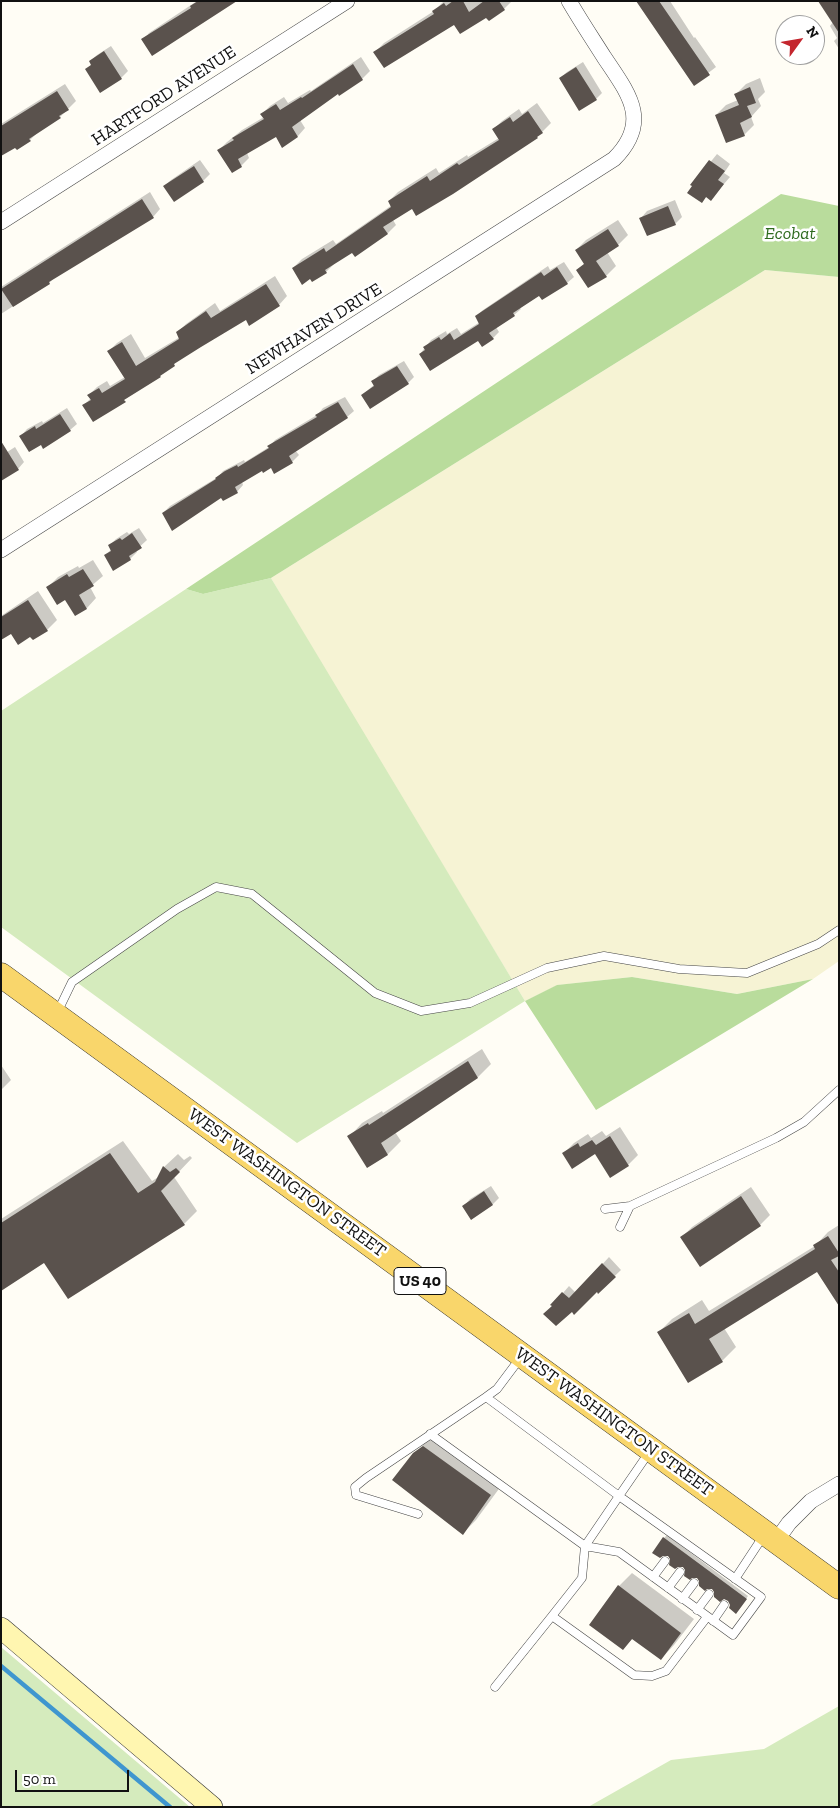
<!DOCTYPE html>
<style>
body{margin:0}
#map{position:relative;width:840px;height:1808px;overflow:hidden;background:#fffdf5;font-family:"Zilla Slab",serif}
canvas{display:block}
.frame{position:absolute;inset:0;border:2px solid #111;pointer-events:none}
.north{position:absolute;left:775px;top:15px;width:50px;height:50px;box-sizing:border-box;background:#fff;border:1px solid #a0a0a0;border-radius:50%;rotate:58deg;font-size:14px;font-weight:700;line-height:20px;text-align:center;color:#111}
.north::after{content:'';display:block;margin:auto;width:18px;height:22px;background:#c4262e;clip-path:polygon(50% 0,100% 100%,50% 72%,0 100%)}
.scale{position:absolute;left:15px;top:1770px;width:114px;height:22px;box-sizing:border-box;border:2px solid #111;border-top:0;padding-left:6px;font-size:15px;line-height:18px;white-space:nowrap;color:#111;-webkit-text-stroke:4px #fff;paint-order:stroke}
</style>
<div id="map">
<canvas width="840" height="1808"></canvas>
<div class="frame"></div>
<div class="north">N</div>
<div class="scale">50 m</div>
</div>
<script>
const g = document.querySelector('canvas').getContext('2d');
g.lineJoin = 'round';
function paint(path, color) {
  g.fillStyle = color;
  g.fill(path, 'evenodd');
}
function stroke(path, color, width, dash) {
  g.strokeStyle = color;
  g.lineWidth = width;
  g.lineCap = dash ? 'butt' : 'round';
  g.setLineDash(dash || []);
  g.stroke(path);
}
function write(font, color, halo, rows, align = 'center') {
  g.font = font + ' "Zilla Slab",serif';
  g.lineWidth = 5;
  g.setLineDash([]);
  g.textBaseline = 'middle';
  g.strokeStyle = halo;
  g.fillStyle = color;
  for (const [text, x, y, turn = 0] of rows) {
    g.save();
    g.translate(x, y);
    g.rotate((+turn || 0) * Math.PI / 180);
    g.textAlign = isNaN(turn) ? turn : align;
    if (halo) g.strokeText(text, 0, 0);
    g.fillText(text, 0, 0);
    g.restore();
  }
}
paint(new Path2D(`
 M765 270 839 277V961L813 979 737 994 632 977 558 985 525 1001 333 684 271 578Z`), '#f6f3d4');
paint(new Path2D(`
 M271 578 525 1001 297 1143 1 927V711L186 589 203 594Z
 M1 1647 190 1807H1Z
 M839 1706V1807H588L671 1760 764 1749Z`), '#d5ebbd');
paint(new Path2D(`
 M781 194 839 206V277L765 270 271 578 203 594 186 589Z
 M632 977 737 994 813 979 596 1110 525 1001 557 985Z`), '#b9dc9c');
paint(new Path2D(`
 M197 1H235L143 40 149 33Z
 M444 1H512L504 9 489 19 487 16 455 23 375 52 384 43 434 11Z
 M637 1H670L694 38 695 37 716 67 694 84Z
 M839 1V49L834 41 837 38 830 26 833 22Z
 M111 46 128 71 121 78 86 70 92 64 90 61 97 55Z
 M361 57 370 71 362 79 339 92 300 120 305 128 298 136H276L247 153 249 158 241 166 232 171 219 150 227 142 242 130 264 117 262 114 270 106 284 97 288 103 310 90 311 91Z
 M583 62 602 93 596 99 560 78 567 72Z
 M760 78 765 92 758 99 761 106 751 117 754 125 744 135 716 115 726 105 738 100 736 94 746 84Z
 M65 84 76 101 60 117 38 132 30 140 1 155V124Z
 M537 103 551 123 537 137 453 193 412 208 393 220 396 225 388 233 352 251 335 263 326 272 293 268 302 259 333 240 336 244 392 205 389 201 398 192 436 168 439 173 467 155 468 157 499 138 494 129 502 121 519 109 522 114Z
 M717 154 730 164 724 173 730 177 711 199 707 196 702 202 692 185Z
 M200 160 210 174 203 181 174 200 164 186 171 180Z
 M150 192 160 209 153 217 55 277 49 283 1 314V287Z
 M675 200 682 217 675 224 641 218 647 211Z
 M618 220 628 235 618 245 607 252 616 266 606 276 578 270 585 263 576 250 586 240Z
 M564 262 574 277 567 283 540 294 519 307 521 309 514 315 496 327 499 332 493 338 478 339 420 354 431 340 446 331 447 334 457 328 461 334 480 322 476 316 483 310 548 266 550 270Z
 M275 276 287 296 279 305 246 319 182 357 160 376 93 420 84 405 91 398 89 395 97 387 107 381 110 386 125 377 109 351 117 343 131 334 145 358 180 337 177 333 186 324 215 303 220 311Z
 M404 361 414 377 408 383 362 395 375 384 373 381 379 375Z
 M345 397 354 411 347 417 295 450 299 455 292 462 263 469 242 482 243 485 237 492 163 513 170 506 218 477 223 471 244 460 245 462 269 447 275 440 317 415 323 408Z
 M67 408 77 424 70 430 41 443 21 436 27 429 42 421 43 423Z
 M15 447 24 462 18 469 1 456Z
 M139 528 147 540 136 550 137 552 130 559 105 555 112 549 110 545 116 539 127 532 129 534Z
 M93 560 103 576 90 587 96 598 87 608 76 615 65 598 48 587 58 577 78 566 79 568Z
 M38 591 57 620 47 630 31 635 1 630V616Z
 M482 1049 491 1064 478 1077 395 1132 401 1141 388 1154 368 1167 349 1137 362 1123 382 1111 383 1113Z
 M1 1065 11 1080 1 1090Z
 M620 1127 638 1155 628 1165 596 1152 564 1153 574 1143 588 1134 591 1138 602 1131 606 1136Z
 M123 1141 152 1181 160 1176 164 1167 178 1154 184 1160 190 1156 192 1158 174 1177 197 1211 184 1224 45 1261 1 1284V1219Z
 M491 1186 499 1198 493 1204 471 1218 464 1206 470 1199Z
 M751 1187 770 1215 760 1225 682 1237 692 1227Z
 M839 1225V1304L818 1270 724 1328 736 1347 722 1361 689 1381 658 1333 672 1319 702 1300 709 1311 815 1246 828 1232Z
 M609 1257 621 1270 598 1292 597 1290 572 1310 545 1314 569 1286 576 1293Z
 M437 1434 504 1482 476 1520 463 1533 414 1454 428 1440Z
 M667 1535 748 1596 739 1609 731 1605 728 1600 672 1559 664 1538Z
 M632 1573 694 1619 674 1645 661 1659 633 1638 623 1648 619 1586Z`), '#0003');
stroke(new Path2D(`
 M1 1666 170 1807`), '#3f96cf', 4.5);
paint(new Path2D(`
 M198 1H237L152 56 141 39 191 8 190 6Z
 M453 1H463L469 12 484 1H499L505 10 489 21 486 18 460 34 454 25 384 68 373 52 434 14 432 11 444 3 446 6Z
 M636 1H659L710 75 694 86Z
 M818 1H839V33Z
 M104 51 122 79 100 93 85 69 91 65 89 61Z
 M353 64 363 80 339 96 338 94 292 127 298 137 282 148 276 137 238 159 242 167 232 173 217 150 234 140 232 138 264 119 260 114 276 104 280 110 301 97 302 98Z
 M576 67 597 100 579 111 559 78Z
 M750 87 756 103 747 106 752 117 740 123 745 136 726 143 715 115 739 105 734 94Z
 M57 91 69 110 59 116 61 118 29 139 31 141 17 150 15 148 1 156V126Z
 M528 111 543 133 537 137 538 138 453 194 416 216 412 209 383 227 388 234 355 257 352 253 325 270 327 273 312 282 310 279 302 285 292 268 324 248 326 252 391 207 388 201 427 176 430 181 457 163 459 165 499 140 492 129 510 117 513 122Z
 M709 160 725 171 718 180 724 184 711 201 706 197 702 203 687 193 692 186 690 185Z
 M194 166 204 182 174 202 163 186Z
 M142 199 154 218 49 282 50 284 13 307 1 289Z
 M668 206 676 225 647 236 639 218Z
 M608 229 619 246 596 261 607 277 588 288 576 270 584 264 575 250Z
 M557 267 568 284 542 300 539 296 513 313 515 316 489 333 494 339 482 347 478 341 430 371 419 354 425 350 423 347 439 337 441 340 450 333 454 340 479 324 475 316 541 272 544 276Z
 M266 284 280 306 249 326 246 320 201 347 174 364 175 366 160 376 161 377 124 400 126 402 93 422 82 405 91 400 87 395 99 388 102 393 125 379 107 351 122 342 136 366 179 339 176 332 206 311 211 318Z
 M397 366 409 384 370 409 361 395 374 386 371 381Z
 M338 402 348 418 289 456 293 463 274 474 271 468 263 473 262 471 235 487 238 493 223 501 221 498 172 531 162 513 216 479 215 478 225 471 237 465 238 467 269 448 267 446 317 417 315 415Z
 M60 414 71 431 43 449 41 445 29 452 19 436 35 426 36 429Z
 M1 441 19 470 1 481Z
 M132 533 142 548 129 556 131 560 113 571 104 555 111 551 108 545 120 538 122 540Z
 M83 569 94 586 79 595 87 609 75 616 65 600 57 605 46 587 67 574 69 577Z
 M28 600 48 631 33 640 30 637 18 645 11 634 1 640V617Z
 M468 1061 478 1078 381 1143 388 1155 367 1168 347 1136 368 1123 369 1125Z
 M610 1136 629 1166 610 1178 595 1154 572 1169 562 1153 578 1143 580 1147 592 1140 596 1145Z
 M110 1153 138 1193 155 1182 163 1166 170 1172 176 1168 180 1172 161 1191 185 1225 68 1299 44 1263 1 1291V1223Z
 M484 1191 493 1205 471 1220 462 1206Z
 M741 1196 761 1226 700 1267 680 1237Z
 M828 1236 839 1253V1256L831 1260 839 1272V1306L817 1272 709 1339 723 1362 688 1383 657 1332 689 1313 695 1324 815 1249 813 1245Z
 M602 1263 616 1277 598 1294 597 1292 574 1315 572 1312 556 1326 543 1314 552 1306 550 1305 562 1292 569 1298Z
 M423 1446 491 1495 463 1535 392 1480 413 1453Z
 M663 1537 747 1599 736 1614 729 1608 730 1605 728 1601 724 1599 720 1602 714 1597V1592L712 1589H707L705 1591 699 1586V1581L697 1578H692L690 1580 684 1576 685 1570 683 1567H678L675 1569 669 1565 670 1559 668 1556H663L660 1558 652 1553Z
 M618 1585 681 1633 661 1660 632 1639 623 1650 589 1625Z`), '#5a524d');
const lane = new Path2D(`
 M57 1013 72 982 177 909 216 887 252 894 375 993 421 1011 470 1003 547 968 604 956 679 969 747 973 818 944 839 930
 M630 1206 776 1138 804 1122 839 1090
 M605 1209 630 1206 620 1227
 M430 1434 585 1546 619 1496 486 1397 497 1389 521 1357
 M650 1451 619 1496 761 1597 733 1635 619 1552 585 1546 582 1578 552 1616 634 1675 652 1676 666 1671 707 1617
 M418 1514 356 1495 355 1487 366 1478 486 1397
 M653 1577 665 1561
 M735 1579 764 1535
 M668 1588 680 1572
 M682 1599 694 1583
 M697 1610 709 1594
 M713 1621 724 1605
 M495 1687 552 1616`);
const street = new Path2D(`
 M1 222 347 1
 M1 550 614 159C652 121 628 93 604 57 592 38 580 20 569 1
 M776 1541 789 1523 811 1501 839 1484`);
const secondary = new Path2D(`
 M1 1628 212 1807`);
const primary = new Path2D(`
 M1 975 839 1587`);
stroke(lane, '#444', 9);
stroke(street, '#444', 16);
stroke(secondary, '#333', 22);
stroke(primary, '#222', 25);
stroke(lane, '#fff', 8);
stroke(street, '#fff', 15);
stroke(secondary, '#fff6b0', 21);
stroke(primary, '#f9d66b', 24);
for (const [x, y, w] of [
 [420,1281,52]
]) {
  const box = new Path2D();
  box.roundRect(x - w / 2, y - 13.5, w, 27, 4);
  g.fillStyle = '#fff';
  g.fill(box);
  stroke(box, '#111', 1);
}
write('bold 16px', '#111', null, [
 ["US 40",420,1281]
]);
write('18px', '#111', '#fff', [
 ["HARTFORD AVENUE",164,96,-33],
 ["NEWHAVEN DRIVE",314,329,-32],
 ["WEST WASHINGTON STREET",287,1183,36],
 ["WEST WASHINGTON STREET",614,1422,36]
]);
write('italic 18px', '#2f6b1f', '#fff', [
 ["Ecobat",790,234]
]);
</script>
